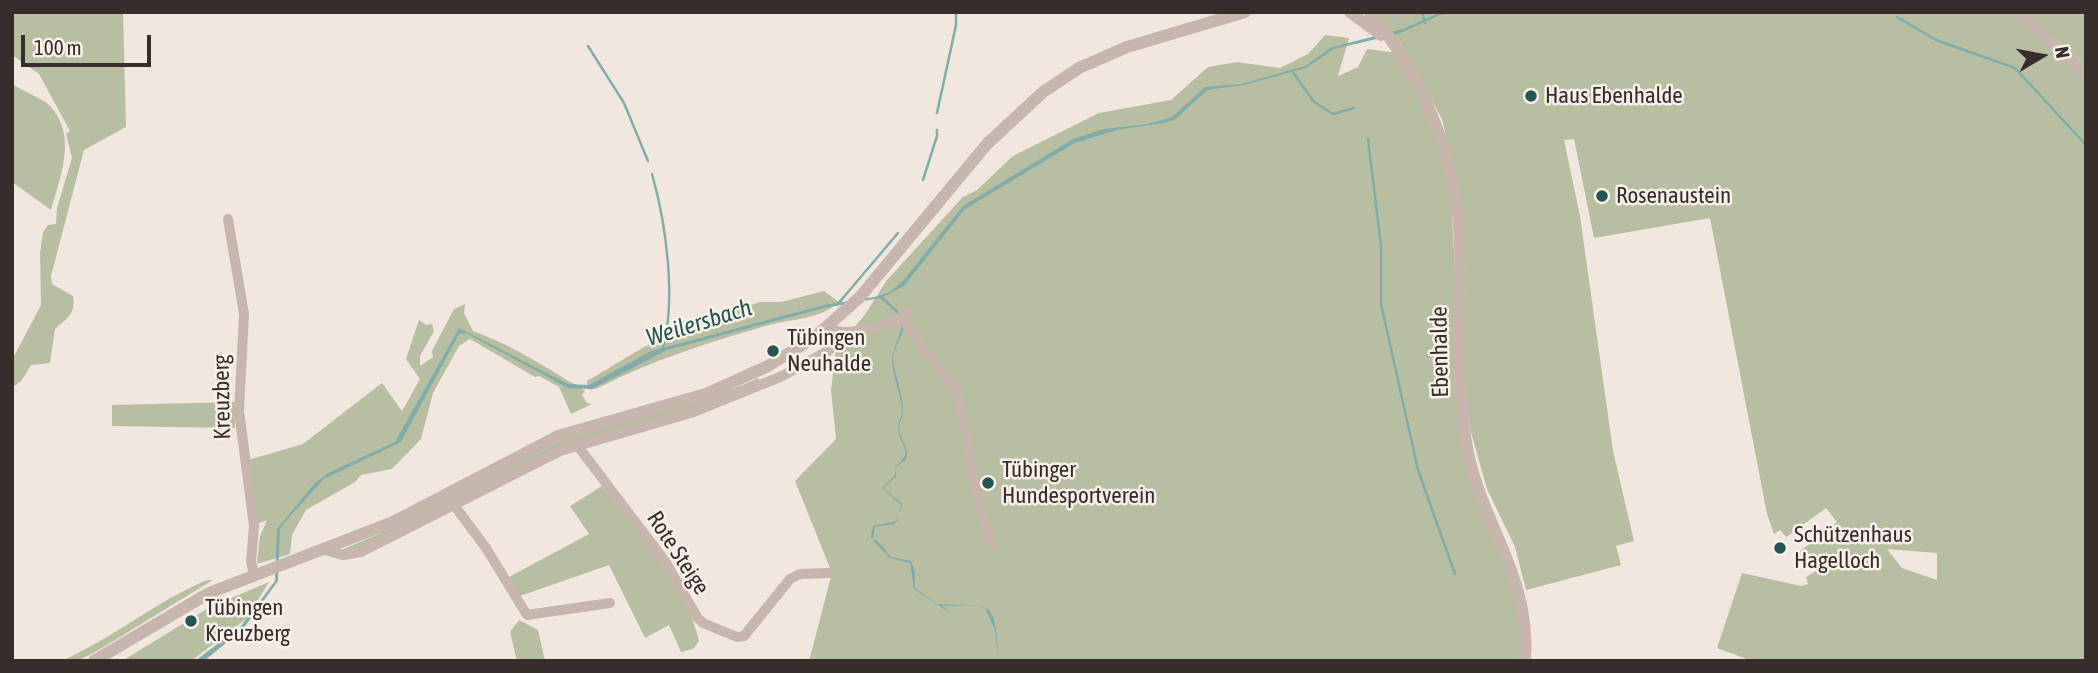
<!DOCTYPE html>
<meta charset="utf-8">
<style>
body{margin:0}
#map{position:relative;width:2098px;height:673px;overflow:hidden;background:#f1e7df;font-family:"Asap Condensed",sans-serif}
canvas{display:block}
.frame{position:absolute;inset:0;border:14px solid #372d2a;pointer-events:none}
.north{position:absolute;left:2007px;top:21px;width:70px;height:70px;-webkit-text-stroke:5px #f9f2eb;paint-order:stroke;rotate:80deg;font-size:19px;font-weight:700;line-height:28px;text-align:center;color:#372d2a}
.north::after{content:'';display:block;margin:auto;width:24px;height:32px;background:#372d2a;clip-path:polygon(50% 0,100% 100%,50% 72%,0 100%)}
.scale{position:absolute;left:21px;top:35px;width:130px;height:32px;box-sizing:border-box;border:4px solid #372d2a;border-top:0;padding-left:9px;font-size:21px;line-height:24px;white-space:nowrap;color:#372d2a;-webkit-text-stroke:5px #f9f2eb;paint-order:stroke}
</style>
<div id="map">
<canvas width="2098" height="673"></canvas>
<div class="frame"></div>
<div class="north">N</div>
<div class="scale">100 m</div>
</div>
<script>
const g = document.querySelector('canvas').getContext('2d');
g.lineJoin = 'round';
function paint(path, color) {
  g.fillStyle = color;
  g.fill(path, 'evenodd');
}
function stroke(path, color, width, dash) {
  g.strokeStyle = color;
  g.lineWidth = width;
  g.lineCap = dash ? 'butt' : 'round';
  g.setLineDash(dash || []);
  g.stroke(path);
}
function write(font, color, halo, rows, align = 'center') {
  g.font = font + ' "Asap Condensed",sans-serif';
  g.lineWidth = 5;
  g.setLineDash([]);
  g.textBaseline = 'middle';
  g.strokeStyle = halo;
  g.fillStyle = color;
  for (const [text, x, y, turn = 0] of rows) {
    g.save();
    g.translate(x, y);
    g.rotate((+turn || 0) * Math.PI / 180);
    g.textAlign = isNaN(turn) ? turn : align;
    if (halo) g.strokeText(text, 0, 0);
    g.fillText(text, 0, 0);
    g.restore();
  }
}
paint(new Path2D(`
 M12 12H123L126 127 84 150 51 276 52 284 73 296C76 313 68 318 55 329L50 363 31 365 22 380 12 388V360L41 305 40 253 43 232 48 225 56 224 57 208 72 158 66 134 70 131 39 74 12 55Z
 M1374 12H2013L2086 77V661H1752L1717 648 1742 573 1801 586 1808 584 1806 577 1832 562 1827 557 1813 564 1800 563 1799 552 1837 522 1826 508 1786 537 1780 530 1774 534 1767 514 1710 218 1594 238 1574 139 1564 140 1580 216 1613 451 1634 541 1616 546 1621 565 1526 590 1515 547 1487 489 1470 429 1462 369 1457 185 1442 119 1401 44ZM1887 549 1937 553V580L1902 568Z
 M2023 12H2086V66Z
 M1325 35 1349 38 1338 76 1358 67 1367 49 1398 53 1449 166 1465 438 1510 562 1525 661H809L832 573 795 481 836 439 831 390 836 349 864 316 887 280 963 197 977 190 1013 156 1099 113 1171 100 1208 67 1237 62 1280 68 1308 54Z
 M12 84C23 92 41 97 50 106 78 136 60 177 51 210L12 182Z
 M824 291 839 302C819 320 795 318 769 325 710 342 652 360 598 388L590 390 587 385V381L644 347 693 328 702 320 760 302H781Z
 M465 304 464 313 473 331C506 343 533 359 562 377 570 383 578 384 585 391L582 395 587 403 592 404 571 414 559 387 539 376 535 377 470 339 459 346 433 393 421 439 392 469 361 475 355 482 306 510 292 535 290 554 257 564 260 536 267 520 257 524 248 460 303 444 382 383 402 411 420 379 406 359 419 320 426 325 432 324 434 331 420 356V366L433 357 432 351 454 309Z
 M758 378 761 384 720 400 589 438 358 550 339 551 388 530 561 441C626 416 695 408 758 378Z
 M235 402V428L112 426V405Z
 M602 486C635 530 687 586 699 641L693 649 681 652 669 625 645 638 609 565 520 596 509 577 589 534 570 506Z
 M207 580H213L97 651 77 661H61C112 639 155 602 207 580Z
 M269 582 246 619 191 661H122L210 607Z
 M519 620 538 630 545 661H517L510 632Z`), '#b7bfa0');
paint(new Path2D(`
 M1441 12H1447L1398 34 1334 49 1306 68 1244 85 1207 90 1176 119 1164 123 1117 130 1075 143 965 209 904 286 883 297C889 303 899 310 903 317 909 330 892 347 893 359 895 376 902 391 903 408 904 416 899 421 899 429 899 438 908 446 907 455 907 461 901 463 896 467V477L883 488 901 503 902 505 895 524 875 527 873 539 891 557 911 561 915 572V588L937 604C995 607 994 596 999 661L995 630 985 608 975 605 942 606 953 615 914 589 910 563 890 558 871 537 873 526 897 521 901 505 882 488 895 475 896 466C916 448 899 449 898 428 898 421 903 416 902 408 901 394 889 367 893 354 895 342 903 331 902 318L880 298 824 308 667 350 592 389 568 388 466 333 459 334 401 442 324 479 284 523 280 529 278 581 243 629 204 661H195L241 626 275 581 277 529 314 484 328 473 395 442 459 328 568 384 589 385 651 351 666 347 824 305 875 297 890 292 902 282 963 206 1073 139 1104 129 1148 124 1172 117 1205 87 1241 84 1305 66 1332 47 1403 29Z`), '#80acaa');
stroke(new Path2D(`
 M1422 12 1425 23
 M1897 17 1936 40 2015 68 2086 145
 M588 46 624 103 648 161
 M1292 71 1314 102 1333 114 1354 108
 M937 113 956 25V12
 M1368 139 1381 246V304L1418 470 1455 574
 M652 174C666 223 677 301 662 350
 M923 180 937 136V130
 M837 305 898 233
 M875 541 885 551`), '#80acaa', 2.5);
stroke(new Path2D(`
 M2017 12 2086 73
 M228 219 244 314 239 411 254 526 251 562 254 573
 M900 320 905 322 958 393 975 485 991 545
 M827 327C843 340 894 325 908 312
 M577 445 665 561 697 617 703 623 737 637 744 636 790 579 800 574 829 573
 M454 505 486 548 527 615 610 603
 M324 550 343 555 361 552 560 451 691 413 780 377 828 351 847 333`), '#c8b6ac', 10);
stroke(new Path2D(`
 M1350 12 1381 35
 M1370 12C1424 78 1458 161 1460 246 1463 315 1454 385 1468 453 1484 529 1531 577 1525 661
 M94 661 209 593 393 522 558 436 706 394 768 366 815 337 860 297 987 144 1043 92 1079 68 1127 47 1245 12`), '#c8b6ac', 12);
for (const [x, y, r, color] of [
 [1531,96,7,"#235554"],
 [1602,196,7,"#235554"],
 [773,351,7,"#235554"],
 [988,483,7,"#235554"],
 [1780,548,7,"#235554"],
 [191,621,7,"#235554"]
]) {
  const dot = new Path2D();
  dot.arc(x, y, r, 0, 2 * Math.PI);
  g.fillStyle = color;
  g.fill(dot);
  stroke(dot, '#f9f2eb', 2.5);
}
write('23px', '#372d2a', '#f9f2eb', [
 ["Haus Ebenhalde",1545,96],
 ["Rosenaustein",1616,196],
 ["Tübingen",787,338],
 ["Neuhalde",787,364],
 ["Tübinger",1002,470],
 ["Hundesportverein",1002,496],
 ["Schützenhaus",1794,535],
 ["Hagelloch",1794,561],
 ["Tübingen",205,608],
 ["Kreuzberg",205,634]
], 'left');
write('23px', '#372d2a', '#f9f2eb', [
 ["Ebenhalde",1440,352,-91],
 ["Kreuzberg",222,397,-91],
 ["Rote Steige",678,553,57]
]);
write('italic 24px', '#235554', '#f9f2eb', [
 ["Weilersbach",699,323,-17]
]);
</script>
